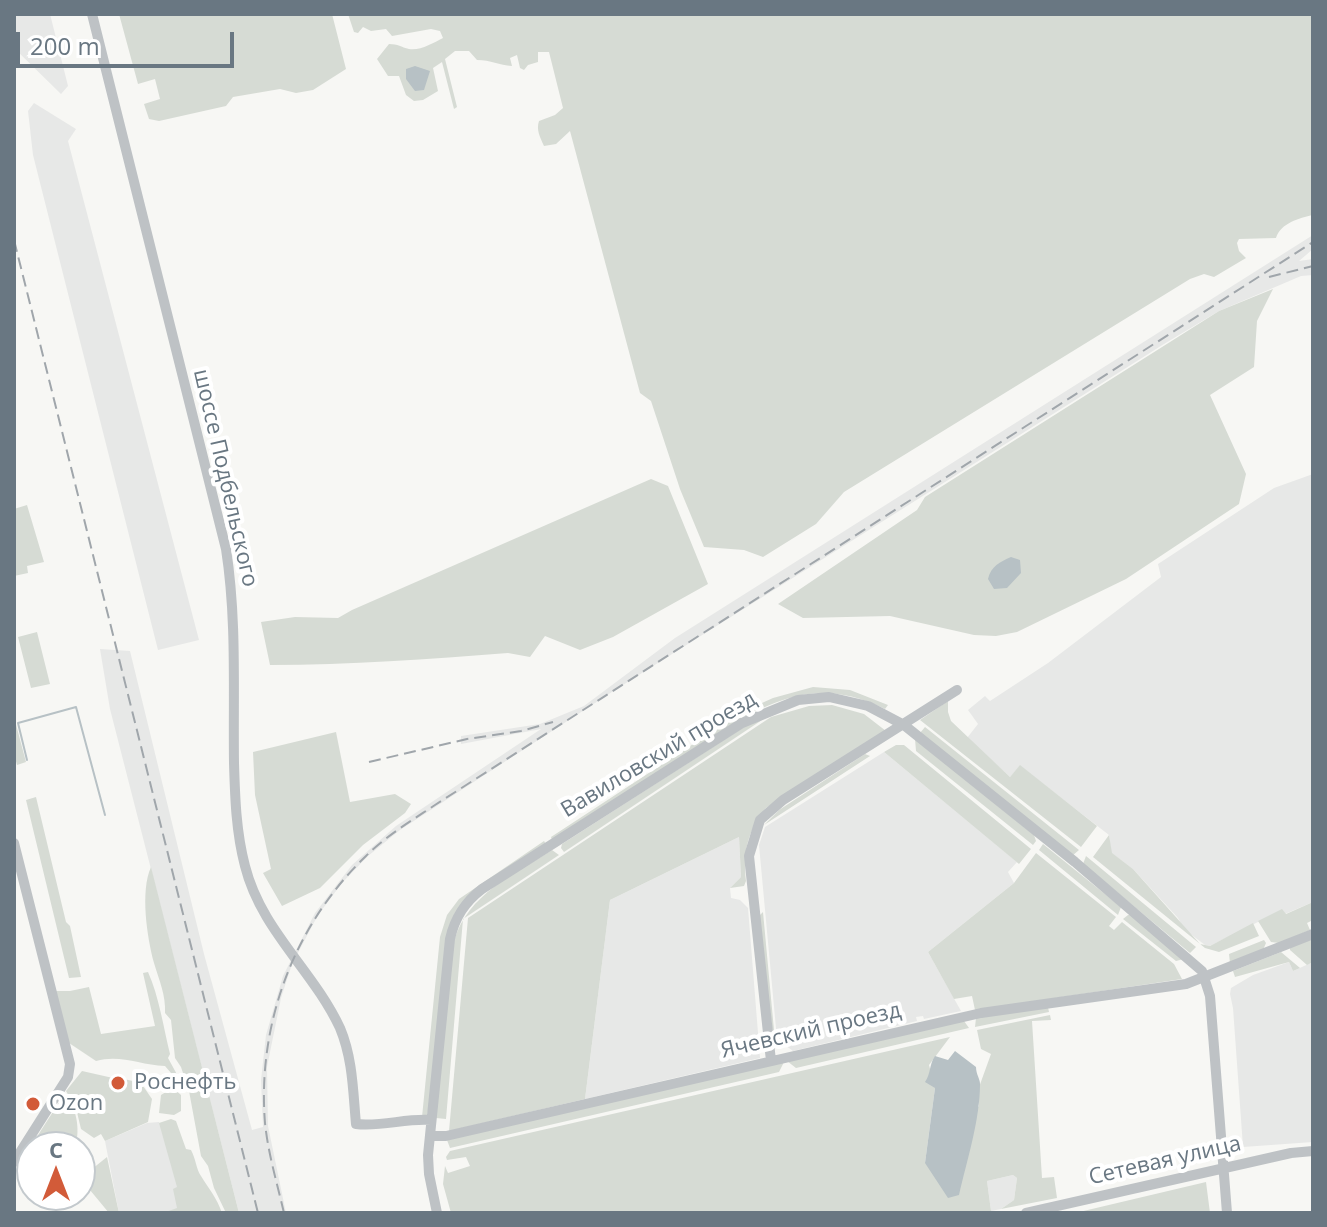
<!DOCTYPE html>
<meta charset="utf-8">
<style>
body{margin:0}
#map{position:relative;width:1327px;height:1227px;overflow:hidden;background:#f7f7f4;font-family:"Open Sans",sans-serif}
canvas{display:block}
.frame{position:absolute;inset:0;border:16px solid #697782;pointer-events:none}
.north{position:absolute;left:16px;top:1131px;width:80px;height:80px;box-sizing:border-box;background:#fff;border:2px solid #c3c9cd;border-radius:50%;rotate:0deg;font-size:22px;font-weight:700;line-height:32px;text-align:center;color:#697782}
.north::after{content:'';display:block;margin:auto;width:28px;height:36px;background:#d25b39;clip-path:polygon(50% 0,100% 100%,50% 72%,0 100%)}
.scale{position:absolute;left:16px;top:32px;width:218px;height:36px;box-sizing:border-box;border:4px solid #697782;border-top:0;padding-left:10px;font-size:24px;line-height:28px;white-space:nowrap;color:#697782;-webkit-text-stroke:6px #fff;paint-order:stroke}
</style>
<div id="map">
<canvas width="1327" height="1227"></canvas>
<div class="frame"></div>
<div class="north">С</div>
<div class="scale">200 m</div>
</div>
<script>
const g = document.querySelector('canvas').getContext('2d');
g.lineJoin = 'round';
function paint(path, color) {
  g.fillStyle = color;
  g.fill(path, 'evenodd');
}
function stroke(path, color, width, dash) {
  g.strokeStyle = color;
  g.lineWidth = width;
  g.lineCap = dash ? 'butt' : 'round';
  g.setLineDash(dash || []);
  g.stroke(path);
}
function write(font, color, halo, rows, align = 'center') {
  g.font = font + ' "Open Sans",sans-serif';
  g.lineWidth = 8;
  g.setLineDash([]);
  g.textBaseline = 'middle';
  g.strokeStyle = halo;
  g.fillStyle = color;
  for (const [text, x, y, turn = 0] of rows) {
    g.save();
    g.translate(x, y);
    g.rotate((+turn || 0) * Math.PI / 180);
    g.textAlign = isNaN(turn) ? turn : align;
    if (halo) g.strokeText(text, 0, 0);
    g.fillText(text, 0, 0);
    g.restore();
  }
}
paint(new Path2D(`
 M14 14H50L68 86 61 94 14 48Z
 M34 103 76 129 68 141 199 640 158 650 33 155 28 111Z
 M1313 235V249L1299 261 1313 259V275L1301 276 1219 311 1164 344 615 690 400 830 368 856 342 883 318 915 292 964 281 998 267 1067 268 1126 286 1213H239L110 709 100 649 130 651 204 954 252 1130 263 1127 261 1080 266 1035 283 976 315 913 352 865 396 826 541 729 461 744V736L540 724 584 706 675 638Z
 M1313 474V902L1285 914 1282 910 1210 946 1205 945 1184 929 1178 918 1133 869 1111 853 1109 835 1020 766 1010 777 967 738 978 724 968 710 985 696 990 701 1048 663 1161 577 1158 564 1274 488Z
 M884 752 1017 862 1008 872 1014 883 928 952 961 1011 924 1019 923 1016 916 1017 917 1021 793 1051 777 1039 759 845 765 827Z
 M739 837 741 877 730 888 731 898 740 900 748 908 760 1058 585 1099 610 900Z
 M1289 962 1293 971 1313 962V1142L1243 1147 1233 1008 1230 994 1231 988 1253 975Z
 M159 1122 196 1213H119L105 1141 147 1123Z
 M1013 1175 1017 1178 1014 1200 1001 1209 991 1211 987 1181Z`), '#e7e8e7');
paint(new Path2D(`
 M119 14H332L346 69 313 90 296 93 280 89 233 97 226 106 159 121 149 119 144 104 160 99 155 79 138 84Z
 M348 14H1313V215C1299 218 1281 223 1276 238L1239 239 1237 243 1239 251 1246 258 1214 277 1204 274 1190 279 844 492 816 524 763 557 744 550 704 547 680 489 651 401 640 393 570 131 556 144 544 146C540 137 536 130 539 121L555 115 563 108 549 52H538V62L528 65 524 70 520 68 517 55 510 58 512 66C499 65 491 60 477 60L469 51H455L445 59 457 107 454 109 442 62 433 68 438 91 423 100 414 101 406 95 399 76H388L377 59 389 44C398 44 401 47 409 49 420 51 433 43 443 38L440 31 431 29 392 36 386 29 371 31 363 27 358 33 354 32Z
 M1273 289 1257 321 1254 367 1210 395 1246 474 1239 504 1126 579 1017 632 996 636 974 635 890 616 803 618 778 604 917 510 925 497 1219 311Z
 M651 479 668 486 708 584 613 637 580 650 545 636 530 657 508 653C429 659 350 665 270 665L261 622 295 617 338 618 352 610Z
 M27 505 44 562 27 566 28 573 14 576V509Z
 M37 632 50 684 31 688 18 637Z
 M813 687 850 690 888 705 885 709C832 684 797 690 746 716L552 840 551 837 742 712 773 698Z
 M948 701V712L951 721 1010 777 1020 765 1097 826 1081 847 920 720Z
 M832 705 864 714 886 731 766 808C747 832 743 852 746 881L744 886 730 888 741 877 739 837 610 900 585 1099 449 1131 468 918 771 717 809 706Z
 M771 714 564 852 561 848 562 844 744 727Z
 M14 717 26 762 17 765 14 754Z
 M925 727 1079 850 1072 856 920 733Z
 M336 732 350 802 395 794 411 804 405 813 363 845 320 888 282 906 263 873 271 869 255 795 253 752Z
 M915 739 1034 835 1036 841 1033 845 916 751Z
 M896 745H904L1031 849 1019 864 884 752Z
 M865 754 870 756 764 825 779 810Z
 M36 797 66 922 70 926 81 977 69 978 26 800Z
 M1109 835 1112 853 1133 869 1200 944 1210 946 1253 923 1259 936 1219 952 1205 948 1093 857Z
 M544 841 546 844 455 913 427 1118 422 1117 440 937 447 915 459 899Z
 M1043 844 1121 907 1118 915 1039 850Z
 M552 850 559 855 463 919 446 1119 436 1118 454 941C468 894 513 875 552 850Z
 M1036 853 1116 917 1109 926 1114 930 1122 922 1174 964 1182 979 975 1010 972 996 954 999 928 952 1014 883Z
 M1086 856 1196 947 1190 953 1083 864Z
 M151 867 239 1213H226L214 1188 208 1166 201 1156 189 1091 181 1067 175 1058 171 1020 165 1013C166 995 159 980 154 963 147 937 140 891 151 867Z
 M1313 902V920L1307 923 1310 930 1279 943 1271 942 1258 921 1282 909 1286 914Z
 M763 912 775 1041 777 1044 774 1045 759 916Z
 M1128 915H1132L1184 959 1176 961 1123 919Z
 M1264 940 1266 943 1263 950 1230 963 1229 954Z
 M1308 940H1313V962L1307 965 1290 950V947Z
 M1281 952 1300 968 1293 971 1289 962 1235 977 1233 971Z
 M148 972C159 996 164 1030 170 1054L168 1058 180 1080 179 1085 176 1084 173 1088 181 1095V1111L174 1115 159 1113 161 1095 169 1090 173 1082 171 1073 165 1066C140 1065 120 1054 96 1061L69 1043 56 991H70L89 987 101 1034 155 1026 143 973Z
 M1048 1007 1049 1012 975 1027 976 1018Z
 M1050 1015 1051 1020 1032 1021 1042 1178 1054 1177 1057 1198 1001 1209 1014 1200 1017 1178 1013 1175 987 1181 991 1211 984 1213H451L443 1184 445 1166 448 1173 470 1166 466 1157 447 1160 446 1157 450 1151 950 1037 929 1065 935 1088 925 1163 979 1106 978 1090 991 1054 981 1049 977 1030Z
 M964 1021 969 1028 796 1068 787 1061Z
 M784 1062 779 1072 450 1148 447 1140Z
 M82 1071 113 1078 112 1087 122 1089 124 1079 141 1083 152 1099 148 1122 105 1141 101 1134 94 1138 81 1129 76 1108 66 1091Z
 M65 1093C76 1107 81 1129 75 1147H32V1173L15 1171Z
 M171 1119 176 1121 186 1149 191 1150C196 1159 196 1169 201 1176 209 1189 217 1198 222 1213H163L177 1208 173 1189 177 1187 159 1123Z
 M107 1157 119 1213H109L85 1184 87 1173Z
 M1206 1182 1210 1213H1075Z`), '#d6dbd4');
paint(new Path2D(`
 M415 66 430 71 424 90 415 91 406 79V69Z
 M1011 557 1020 560 1021 573 1007 588 994 589 988 579C991 566 1000 562 1011 557Z
 M955 1051 976 1067C976 1074 980 1079 980 1084 980 1120 967 1160 959 1195L948 1198 925 1163 935 1088 925 1082C931 1073 929 1065 935 1056L948 1060Z`), '#b7c1c5');
stroke(new Path2D(`
 M14 695 15 700
 M27 760 18 723 76 707 105 815`), '#b7c1c5', 2);
stroke(new Path2D(`
 M92 14 226 549C237 620 233 692 234 763 235 797 236 832 245 866 261 930 313 970 340 1028 353 1059 353 1092 356 1124 382 1127 406 1118 431 1120
 M14 843 70 1064 68 1077 14 1162
 M771 1061 749 856 760 820 783 800 957 690
 M430 1136H446L981 1013 1186 984 1313 934
 M437 1213 429 1174 428 1155 450 939C455 917 465 902 482 889L742 723 798 700 829 697 868 706 904 725 1075 862 1202 971 1210 996 1227 1213
 M1026 1213 1291 1153 1313 1151`), '#bec2c5', 10);
stroke(new Path2D(`
 M14 240 258 1213
 M1269 277 1313 266
 M369 762 467 739 521 731 553 722
 M284 1213C277 1183 268 1153 265 1123 257 1024 294 925 366 856 386 836 411 821 435 805L1313 242`), '#a0a6ab', 2, [12, 6]);
for (const [x, y, r, color] of [
 [118,1083,8,"#d25b39"],
 [33,1104,8,"#d25b39"]
]) {
  const dot = new Path2D();
  dot.arc(x, y, r, 0, 2 * Math.PI);
  g.fillStyle = color;
  g.fill(dot);
  stroke(dot, '#fff', 3);
}
write('22px', '#697782', '#fff', [
 ["шоссе Подбельского",225,478,77],
 ["Вавиловский проезд",659,755,-31],
 ["Ячевский проезд",811,1031,-13],
 ["Сетевая улица",1165,1161,-13]
]);
write('22px', '#697782', '#fff', [
 ["Роснефть",134,1083],
 ["Ozon",49,1104]
], 'left');
</script>
